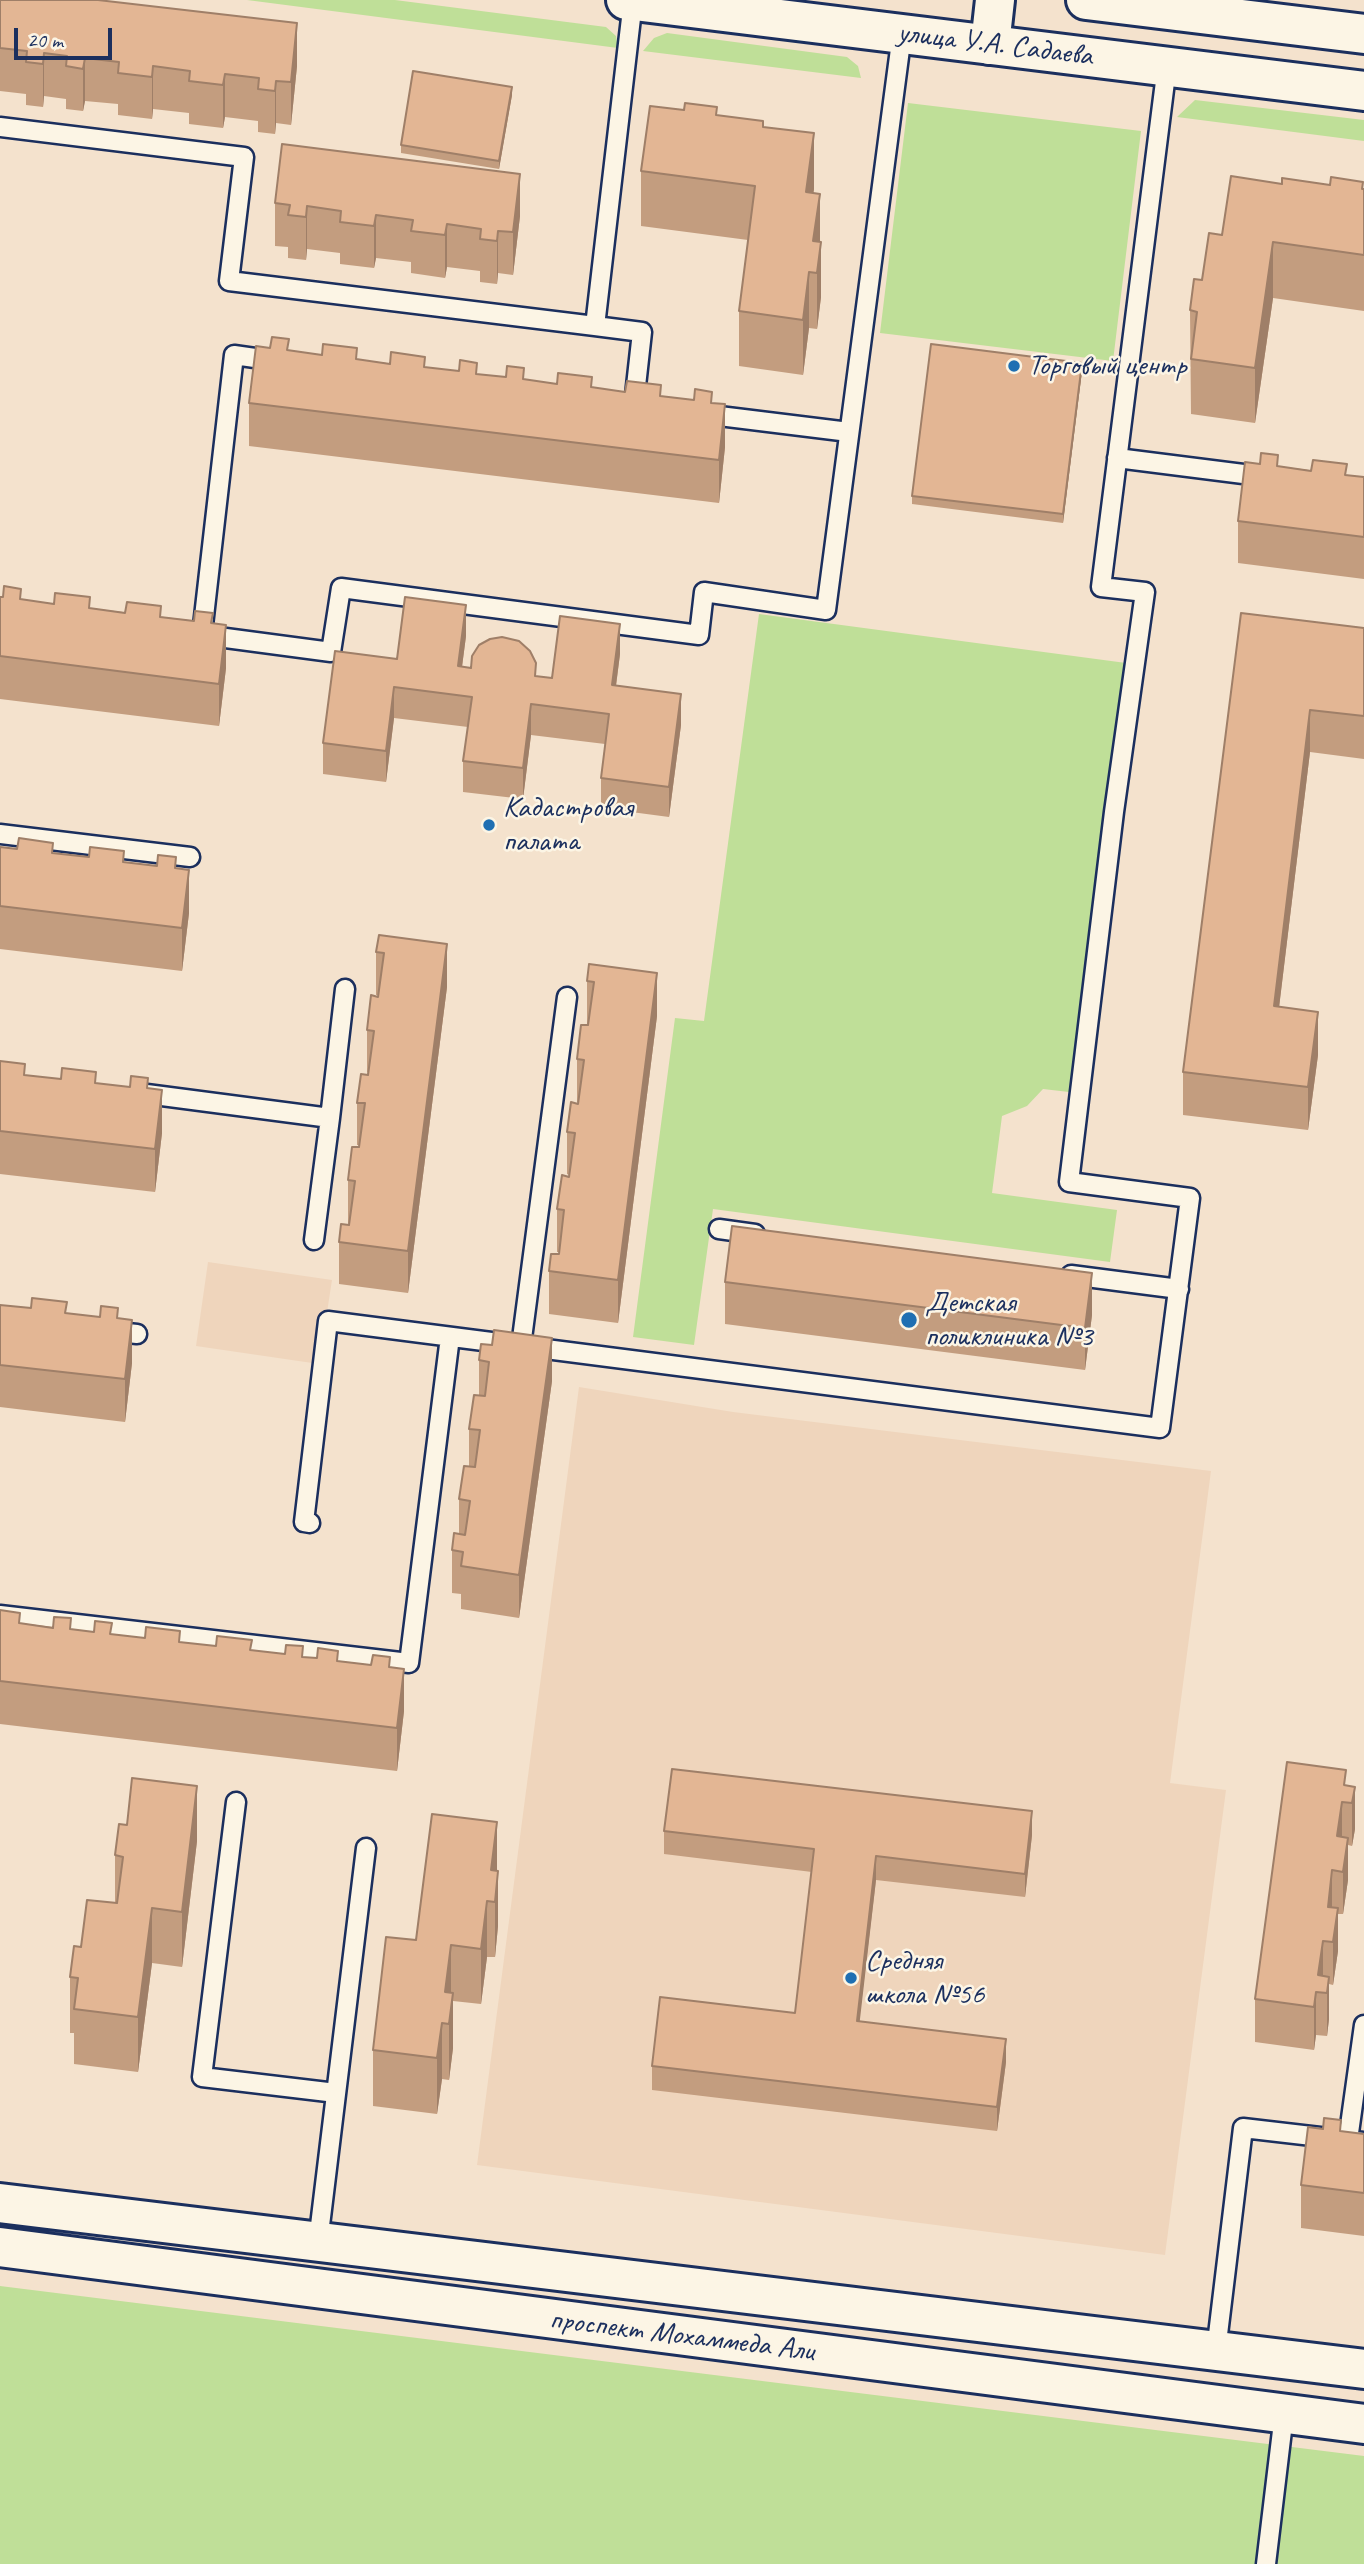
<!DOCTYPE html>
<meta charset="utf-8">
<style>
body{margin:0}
#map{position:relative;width:1364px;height:2564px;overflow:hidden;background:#f4e2cd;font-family:Caveat,sans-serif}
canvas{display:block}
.scale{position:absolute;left:14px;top:28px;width:98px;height:32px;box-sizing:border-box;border:4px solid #1b2f5e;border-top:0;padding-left:9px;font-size:21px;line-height:24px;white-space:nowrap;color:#1b2f5e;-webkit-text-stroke:5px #fcf5e5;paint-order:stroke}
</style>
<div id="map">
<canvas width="1364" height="2564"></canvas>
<div class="scale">20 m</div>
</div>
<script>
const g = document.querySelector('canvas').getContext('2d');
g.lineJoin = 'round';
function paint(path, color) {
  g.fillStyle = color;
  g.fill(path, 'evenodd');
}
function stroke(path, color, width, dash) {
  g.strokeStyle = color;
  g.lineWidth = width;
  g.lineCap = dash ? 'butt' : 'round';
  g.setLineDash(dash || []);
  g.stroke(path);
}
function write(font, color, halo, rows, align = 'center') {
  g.font = font + ' Caveat,sans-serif';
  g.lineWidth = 5;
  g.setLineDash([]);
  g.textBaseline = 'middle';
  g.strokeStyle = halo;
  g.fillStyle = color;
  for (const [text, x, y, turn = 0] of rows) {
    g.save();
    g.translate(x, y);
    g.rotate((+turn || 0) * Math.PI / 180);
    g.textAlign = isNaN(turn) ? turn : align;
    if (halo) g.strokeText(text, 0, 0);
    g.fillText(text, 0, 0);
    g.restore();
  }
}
paint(new Path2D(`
 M208 1262 332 1280 319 1364 196 1346Z
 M579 1387 733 1412 1211 1471 1170 1783 1226 1790 1165 2255 477 2165Z`), '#efd5bc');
paint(new Path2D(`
 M247 0H395L606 27 616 36 618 48Z
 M667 33 847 57 858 66 861 78 643 51 654 38Z
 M1195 100 1364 120V141L1177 117Z
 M908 103 1141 131 1113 361 880 333Z
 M759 614 1126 663 1069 1092 1043 1089 1027 1106 1002 1116 992 1193 1117 1210 1110 1262 713 1209 694 1345 633 1337 675 1018 704 1021Z
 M0 2286 1364 2456V2564H0Z`), '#bfdf98');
const service = new Path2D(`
 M633 1 595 326 642 332 634 404
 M0 127 244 157 229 281 595 326
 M703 414 849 432
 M1117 458 1267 477
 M202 634 234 355 276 361
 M203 635 331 652 341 588 699 635 704 592 826 610 902 34
 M0 834 190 857
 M139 1093 330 1118 345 989
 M719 1229 755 1234
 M314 1240 330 1118
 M1071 1275 1179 1289
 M108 1331 137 1334
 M521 1346 567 997
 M310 1523 304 1522 328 1321 1160 1428 1190 1198 1069 1182 1114 812 1145 592 1101 587 1167 66
 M0 1615 409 1663 450 1337
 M236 1802 202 2077 336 2093
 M1348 2140 1364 2025
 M318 2242 366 1848
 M1216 2351 1243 2128 1364 2142
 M1266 2564 1284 2414`);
const tertiary = new Path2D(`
 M990 45 995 0`);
const primary = new Path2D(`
 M626 0 1364 91
 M1086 0 1364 34
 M0 2203 1364 2369
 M0 2247 1364 2424`);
stroke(service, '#1b2f5e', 23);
stroke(tertiary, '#1b2f5e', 44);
stroke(primary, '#1b2f5e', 44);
stroke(service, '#fcf5e5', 18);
stroke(tertiary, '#fcf5e5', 38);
stroke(primary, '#fcf5e5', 38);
paint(new Path2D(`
 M0 0 297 66 291 125 276 123 275 134 258 132V121L225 117 223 128 189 124V113L153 109 152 119 118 115V104L85 101 83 111 66 109V99L44 96 43 107 26 105V94L0 91Z
 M512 95 499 169 401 153V145Z
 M717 115 763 127 814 189 813 193 820 242 821 297 817 329 809 328 803 375 739 366V311L748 240 641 226V171Z
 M1282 184 1364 189V311L1273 298 1255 423 1191 414 1190 310 1202 280Z
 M275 203 520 216 513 275 498 273 497 284 480 282V271L447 267 445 278 411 273V262L376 258 374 268 340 264V253L307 249 306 260 288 258V247L275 246Z
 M289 351 712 403 725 447 719 503 249 446V403Z
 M1082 371 1063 523 912 504V496Z
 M1278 466 1364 477V579L1238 563V521Z
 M0 597 213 623 226 668 219 726 0 699Z
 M1241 613 1364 628V759L1310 752 1279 1007 1318 1055 1308 1130 1183 1115V1072Z
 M466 636 462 667 552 678 620 654 616 686 681 725 669 817 601 808V778L605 744 531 735 523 799 463 792V761L468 727 394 718 386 782 323 774V743L397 659Z
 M0 847 176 868 189 913 182 971 0 949Z
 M379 935 447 987 408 1293 339 1284V1242L349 1223H348V1180L359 1145H357V1103L368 1073 367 1072V1030L379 995H376V952Z
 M589 964 657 1016 618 1323 549 1314V1271L559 1252H557V1209L569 1175 567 1174V1132L578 1102H577V1059L588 1024H587V981Z
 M0 1061 25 1075 148 1089 162 1133 155 1192 0 1174Z
 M725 1282 1092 1315 1085 1370 725 1324Z
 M0 1305 118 1319 132 1363 125 1422 0 1407Z
 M481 1344 552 1381 519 1618 461 1609V1594L452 1593V1550L459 1534V1499L469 1466V1429L479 1395V1360Z
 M0 1610 20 1623 390 1667 404 1711 397 1771 0 1724Z
 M1346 1785 1355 1787V1829L1352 1846 1348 1845V1880L1343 1914H1338V1951L1333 1985 1329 1984V2019L1327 2036 1316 2035 1314 2050 1255 2042V1999Z
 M664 1831 1032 1835 1025 1897 876 1880 859 2021 1006 2062 997 2131 652 2090V2066L795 2013 812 1872 664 1854Z
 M197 1841 182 1967 152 1963 138 2072 74 2064V2033H70V1977L81 1947 115 1903V1855Z
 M497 1870 498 1926 495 1957H487L481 2004 453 2001V2048L449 2080 442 2079 437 2114 373 2106V2050L416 1940Z
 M1341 2131 1364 2134V2236L1301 2228V2185Z`), '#c39d7f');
paint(new Path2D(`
 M297 23V66L291 125V82Z
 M44 53V96L43 107V64Z
 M85 58V101L83 111V69Z
 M153 66V109L152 119V77Z
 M225 74V117L223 128V85Z
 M276 81V123L275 134V91Z
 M512 87V95L499 169V161Z
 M814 133V189L806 247V192Z
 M520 174V216L513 275V232Z
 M820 194V249L813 241Z
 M307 206V249L306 260V217Z
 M376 215V258L374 268V226Z
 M447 224V267L445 278V235Z
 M498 231V273L497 284V241Z
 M821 242V297L817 329V273Z
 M1273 242V298L1255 423V368Z
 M809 272V328L803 375V320Z
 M1082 363V371L1063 523V514Z
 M725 404V447L719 503V460Z
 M466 605V636L458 697V666Z
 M620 624V654L612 716V685Z
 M226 625V668L219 726V684Z
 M394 687V718L386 782V751Z
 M681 694V725L669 817V787Z
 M531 704V735L523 799V768Z
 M1310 710V752L1274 1049V1006Z
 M189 870V913L182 971V928Z
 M447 944V987L408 1293V1251Z
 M657 973V1016L618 1323V1280Z
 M1318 1012V1055L1308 1130V1087Z
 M162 1090V1133L155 1192V1149Z
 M1092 1273V1315L1085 1370V1328Z
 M132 1320V1363L125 1422V1379Z
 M552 1338V1381L519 1618V1575Z
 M404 1669V1711L397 1771V1728Z
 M197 1786V1841L182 1967V1912Z
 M1355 1787V1829L1352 1846V1803Z
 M1342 1802V1844L1337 1836Z
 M1032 1811V1835L1025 1897V1874Z
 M497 1822V1878L491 1870Z
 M1348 1838V1880L1343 1914V1872Z
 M876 1856V1880L857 2045V2021Z
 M1332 1870V1913L1328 1907Z
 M498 1871V1926L495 1957V1902Z
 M487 1901V1957L481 2004V1949Z
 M152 1908V1963L138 2072V2017Z
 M1338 1908V1951L1333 1985V1942Z
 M1323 1941V1984L1318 1975Z
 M451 1945V2000L445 1992Z
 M1329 1977V2019L1327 2036V1993Z
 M1316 1992V2035L1314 2050V2007Z
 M453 1993V2048L449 2080V2024Z
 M442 2023V2079L437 2114V2058Z
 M1006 2039V2062L997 2131V2107Z`), '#9f7f68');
const building = new Path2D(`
 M0 0H98L297 23 291 82 276 81 275 91 258 89 259 78 225 74 223 85 189 81 190 71 153 66 152 77 118 73 119 62 85 58 83 69 66 66 67 56 44 53 43 64 26 62 27 51 0 48Z
 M413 71 512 87 499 161 401 145Z
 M685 103 717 107 716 115 763 121V127L814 133 806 192 820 194 813 241 821 242 817 273 809 272 803 320 739 311 755 186 641 171 650 106 684 110Z
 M282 144 520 174 513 232 498 231 497 241 480 239 481 229 447 224 445 235 411 231 413 220 376 215 374 226 340 222 341 211 307 206 306 217 288 215 290 205 275 203Z
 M1231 176 1282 184V178L1330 185 1331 177 1363 182 1362 189H1364V255L1273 242 1255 368 1191 359 1197 312 1190 310 1194 279 1202 280 1209 233 1222 235Z
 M272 337 289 339 287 350 322 355 323 344 357 348 356 359 390 364 391 352 425 357 424 367 459 371 460 360 477 363 476 374 506 377 507 366 524 368 523 379 557 384 558 373 592 377 591 387 625 392 627 381 661 385 660 396 694 400 695 389 712 392 711 403 725 404 719 460 249 403 256 346 270 348Z
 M931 344 1082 363 1063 514 912 496Z
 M1261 453 1278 455 1277 466 1311 471 1313 460 1347 464 1345 475 1364 477V537L1238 521 1245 462 1260 464Z
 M4 586 21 589 20 599 54 604 55 593 90 597 89 608 125 613 127 602 161 606 160 617 194 621 195 611 213 613 211 623 226 625 219 684 0 656V597H3Z
 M405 597 466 605 458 666 471 668 472 656 479 645 490 639 502 637 519 641 530 651 536 663 535 676 552 678 560 616 620 624 612 685 681 694 669 787 601 778 609 714 531 704 523 768 463 761 472 697 394 687 386 751 323 743 335 651 397 659Z
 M1241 613 1364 628V716L1310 710 1274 1006 1318 1012 1308 1087 1183 1072Z
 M19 838 53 843 52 853 89 857 90 847 124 851 123 862 157 866 158 855 176 857 175 868 189 870 182 928 0 906V847L17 849Z
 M379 935 447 944 408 1251 339 1242 341 1224 349 1225 355 1181 348 1180 352 1147H359L365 1103H357L361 1074 368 1075 374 1031 367 1030 371 995 378 997 384 953 376 952Z
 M589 964 657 973 618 1280 549 1271 551 1254H559L564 1210 557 1209 562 1175 569 1177 575 1133 567 1132 571 1102 578 1104 584 1060 577 1059 581 1025H588L594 982 587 981Z
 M0 1061 25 1064 24 1075 61 1079 62 1068 96 1072 95 1083 130 1087 131 1076 148 1078 147 1088 162 1090 155 1149 0 1131Z
 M732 1226 1092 1273 1085 1328 725 1282Z
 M32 1298 67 1302 65 1313 100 1317 101 1306 118 1308 117 1318 132 1320 125 1379 0 1365V1305L31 1308Z
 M494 1330 552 1338 519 1575 461 1566 463 1552 452 1550 454 1533 465 1535 470 1501 459 1499 464 1466 475 1467 480 1430 469 1429 474 1395 485 1396 489 1362 479 1360 481 1344 492 1345Z
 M0 1610 20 1613 19 1623 53 1628 54 1617 71 1618 70 1629 94 1632 95 1621 112 1623 110 1634 145 1638 146 1627 180 1631 179 1642 216 1646 217 1636 252 1640 250 1650 285 1654 286 1645 303 1646 302 1657 317 1658 318 1648 338 1651 337 1661 371 1665 373 1655 390 1657 389 1667 404 1669 397 1728 0 1681Z
 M1287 1762 1346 1770 1344 1785 1355 1787 1352 1803 1342 1802 1337 1836 1348 1838 1343 1872 1332 1870 1328 1907 1338 1908 1333 1942 1323 1941 1318 1975 1329 1977 1327 1993 1316 1992 1314 2007 1255 1999Z
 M672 1769 1032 1811 1025 1874 876 1856 857 2021 1006 2039 997 2107 652 2066 660 1997 795 2013 814 1849 664 1831Z
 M132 1778 197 1786 182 1912 152 1908 138 2017 74 2009 78 1978 70 1977 74 1946 81 1947 87 1900 117 1903 123 1857 115 1855 119 1824 127 1825Z
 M432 1814 497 1822 491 1870 498 1871 495 1902 487 1901 481 1949 451 1945 445 1992 453 1993 449 2024 442 2023 437 2058 373 2050 386 1937 416 1940Z
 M1324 2118 1341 2120 1340 2131 1364 2134V2193L1301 2185 1308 2127 1323 2129Z`);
paint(building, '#e3b694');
stroke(building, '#9f7f68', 2);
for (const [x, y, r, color] of [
 [1014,366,7,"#1f6fb2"],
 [489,825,7,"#1f6fb2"],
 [909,1320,9,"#1f6fb2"],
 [851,1978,7,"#1f6fb2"]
]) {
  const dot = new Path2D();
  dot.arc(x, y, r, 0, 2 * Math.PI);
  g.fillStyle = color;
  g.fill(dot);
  stroke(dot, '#fcf5e5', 2.5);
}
write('30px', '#1b2f5e', '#fcf5e5', [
 ["улица У.А. Садаева",995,45,7],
 ["проспект Мохаммеда Али",682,2336,7]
]);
write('30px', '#1b2f5e', '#fcf5e5', [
 ["Торговый центр",1028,366],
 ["Кадастровая",503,808],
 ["палата",503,842],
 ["Детская",925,1303],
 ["поликлиника №3",925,1337],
 ["Средняя",865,1961],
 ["школа №56",865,1995]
], 'left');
</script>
